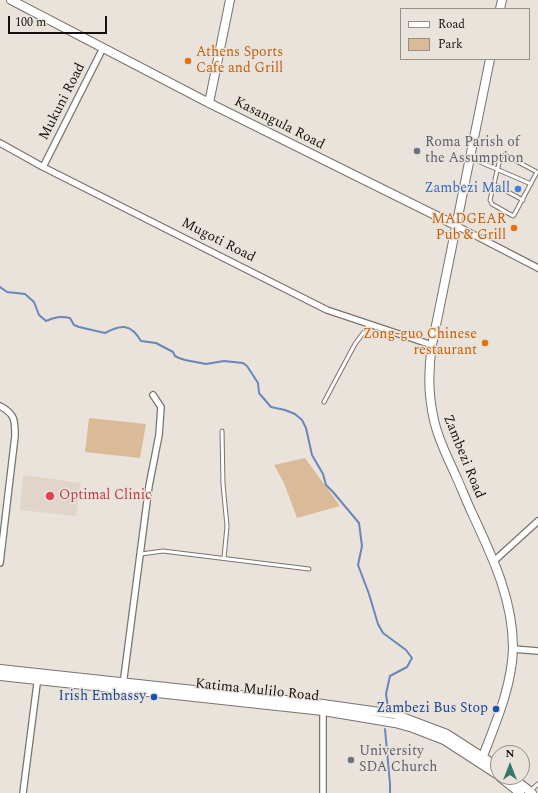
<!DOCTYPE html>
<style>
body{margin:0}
#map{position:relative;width:538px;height:793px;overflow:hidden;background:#e9e3dc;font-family:Spectral,serif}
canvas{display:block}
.legend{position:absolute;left:400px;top:8px;width:130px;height:52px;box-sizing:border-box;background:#e9e3dc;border:1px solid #938f8a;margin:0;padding:5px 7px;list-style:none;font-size:12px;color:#13110f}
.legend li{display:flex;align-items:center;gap:8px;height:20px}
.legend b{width:20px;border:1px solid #938f8a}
.north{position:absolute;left:490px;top:745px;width:40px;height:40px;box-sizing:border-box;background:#e9e3dc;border:1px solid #938f8a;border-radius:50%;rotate:0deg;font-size:11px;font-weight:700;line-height:16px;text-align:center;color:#13110f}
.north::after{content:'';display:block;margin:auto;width:14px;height:18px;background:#34786c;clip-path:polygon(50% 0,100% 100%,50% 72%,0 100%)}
.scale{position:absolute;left:8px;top:16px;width:99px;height:18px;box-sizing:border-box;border:2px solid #13110f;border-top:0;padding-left:5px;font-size:12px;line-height:14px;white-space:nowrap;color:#13110f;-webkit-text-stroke:3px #e9e3dc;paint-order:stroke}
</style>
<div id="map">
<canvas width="538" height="793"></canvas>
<ul class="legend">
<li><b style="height:5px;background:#fff"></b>Road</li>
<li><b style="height:11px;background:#dbba97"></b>Park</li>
</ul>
<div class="north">N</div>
<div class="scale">100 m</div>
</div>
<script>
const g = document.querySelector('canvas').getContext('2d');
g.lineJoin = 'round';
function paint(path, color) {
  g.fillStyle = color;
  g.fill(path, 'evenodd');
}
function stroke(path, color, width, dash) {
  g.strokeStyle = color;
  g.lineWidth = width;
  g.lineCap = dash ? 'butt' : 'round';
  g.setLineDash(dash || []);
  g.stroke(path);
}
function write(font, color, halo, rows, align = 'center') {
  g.font = font + ' Spectral,serif';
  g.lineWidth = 3;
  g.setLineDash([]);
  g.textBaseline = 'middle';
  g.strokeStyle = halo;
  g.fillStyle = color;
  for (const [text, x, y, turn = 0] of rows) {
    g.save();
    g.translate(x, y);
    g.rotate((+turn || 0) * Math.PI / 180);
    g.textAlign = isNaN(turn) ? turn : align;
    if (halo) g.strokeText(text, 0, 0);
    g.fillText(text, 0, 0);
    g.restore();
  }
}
paint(new Path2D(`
 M23 475 81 483 76 516 20 510Z`), '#e1d5c9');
paint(new Path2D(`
 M89 418 146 424 140 458 85 452Z
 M305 458 340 506 297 518 284 483 274 465Z`), '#dbba97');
stroke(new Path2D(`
 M0 287 7 292 25 294 34 302 39 315 46 321C55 317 61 316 70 318L74 325 79 327 105 333C122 324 131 324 141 341L156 343 173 352 175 356 179 358 185 360 206 364 224 361 243 363 247 366 258 383 259 393 271 407 285 410 295 414 302 420 306 428 312 455 323 474 326 485 333 492 359 523 362 546 358 565 369 594 378 624 383 633 406 650 412 658 407 667 390 676 386 694 388 707
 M385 729 390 784V793`), '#6987b9', 2);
const lane = new Path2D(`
 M505 155 537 172 514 215 513 216 492 204 490 200 500 159 502 156Z
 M471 158 531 184
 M493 184 523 200
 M324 402 355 344 370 324
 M222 431 223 484 227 526 224 558
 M141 554 163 551 309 569
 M530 791 538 784`);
const street = new Path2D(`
 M0 143 43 167 327 310 432 345
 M43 167 103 48
 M457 226 538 268
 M0 406C15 414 15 420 15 436L0 563
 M494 561 538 521
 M513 649 538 651
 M123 685 149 486 159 435 161 407 153 395
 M23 793 38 676
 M323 793V707`);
const secondary = new Path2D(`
 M11 0 209 103 457 226
 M500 9 502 0
 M209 103 230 0
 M0 669 323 704 394 714 447 734 498 767
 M0 676 323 711 395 723 413 728 444 740 498 775
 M479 762 483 756C496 722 512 686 513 648 513 599 492 556 472 513 466 500 461 487 455 474 447 456 438 439 434 420 428 395 428 371 432 345L490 59
 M500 777 520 793
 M512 777 532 793`);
stroke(lane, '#79736e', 5);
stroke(street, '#79736e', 8);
stroke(secondary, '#79736e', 10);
stroke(lane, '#fff', 3);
stroke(street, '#fff', 5.5);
stroke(secondary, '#fff', 8);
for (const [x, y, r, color] of [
 [188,61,4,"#e8710a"],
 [417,151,4,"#6b7280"],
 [518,189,4,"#3f7fe0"],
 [514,228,4,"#e8710a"],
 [485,343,4,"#e8710a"],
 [50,496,5,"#e0444e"],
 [154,697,4,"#1a4fb4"],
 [496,709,4,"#1a4fb4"],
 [351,760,4,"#6b7280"]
]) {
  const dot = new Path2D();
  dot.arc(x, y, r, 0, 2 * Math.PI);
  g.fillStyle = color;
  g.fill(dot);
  stroke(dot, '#e9e3dc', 1.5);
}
write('14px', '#c56008', '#e9e3dc', [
 ["Athens Sports",196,53,"left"],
 ["Cafe and Grill",196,69,"left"],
 ["MADGEAR",506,220],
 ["Pub & Grill",506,236],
 ["Zong-guo Chinese",477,335],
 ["restaurant",477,351]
], 'right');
write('14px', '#13110f', '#e9e3dc', [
 ["Mukuni Road",63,102,-63],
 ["Kasangula Road",279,124,27],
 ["Mugoti Road",218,241,27],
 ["Zambezi Road",463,457,68],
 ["Katima Mulilo Road",257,691,6]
]);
write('14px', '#5b616d', '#e9e3dc', [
 ["Roma Parish of",425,143],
 ["the Assumption",425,159],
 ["University",359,752],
 ["SDA Church",359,768]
], 'left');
write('14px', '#366cbe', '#e9e3dc', [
 ["Zambezi Mall",510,189]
], 'right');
write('14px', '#be3a42', '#e9e3dc', [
 ["Optimal Clinic",59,496]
], 'left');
write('14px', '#164399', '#e9e3dc', [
 ["Irish Embassy",146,697],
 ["Zambezi Bus Stop",488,709]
], 'right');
</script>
